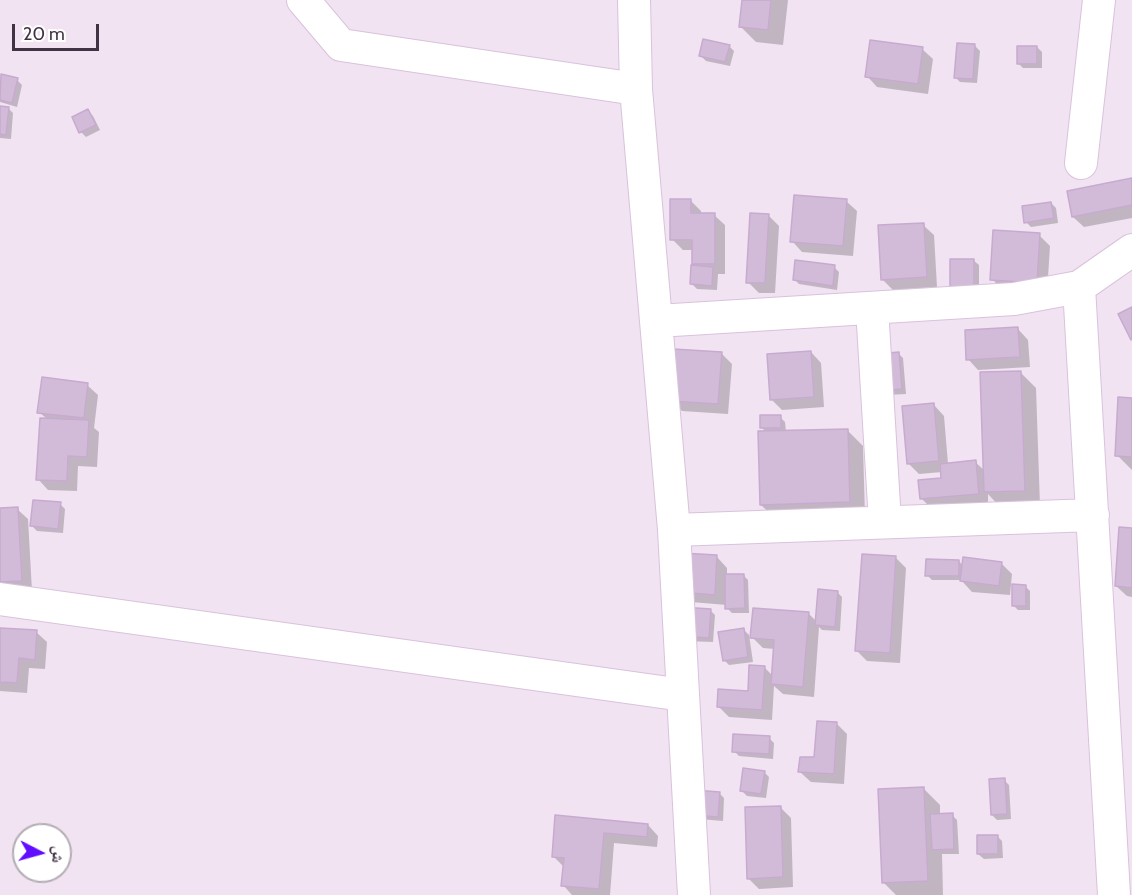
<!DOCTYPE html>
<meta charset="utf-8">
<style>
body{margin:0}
#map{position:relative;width:1132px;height:895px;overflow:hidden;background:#f1e3f2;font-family:Cabin,"Noto Naskh Arabic",sans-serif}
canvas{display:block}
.north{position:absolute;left:12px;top:823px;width:60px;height:60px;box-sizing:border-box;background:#fff;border:2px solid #b3adb4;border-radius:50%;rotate:96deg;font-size:16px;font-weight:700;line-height:24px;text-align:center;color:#413344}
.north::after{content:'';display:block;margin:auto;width:21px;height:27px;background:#610dff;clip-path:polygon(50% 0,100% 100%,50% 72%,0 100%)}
.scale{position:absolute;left:12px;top:24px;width:87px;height:27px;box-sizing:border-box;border:3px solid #413344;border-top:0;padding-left:8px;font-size:18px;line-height:21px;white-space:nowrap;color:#413344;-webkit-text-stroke:4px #fff;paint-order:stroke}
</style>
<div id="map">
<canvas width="1132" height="895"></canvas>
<div class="north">ش</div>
<div class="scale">20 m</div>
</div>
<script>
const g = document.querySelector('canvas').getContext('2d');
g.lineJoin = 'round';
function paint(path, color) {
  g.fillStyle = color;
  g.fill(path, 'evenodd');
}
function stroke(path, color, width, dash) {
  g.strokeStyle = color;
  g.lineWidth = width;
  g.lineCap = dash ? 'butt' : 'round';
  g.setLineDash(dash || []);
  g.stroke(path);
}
paint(new Path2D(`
 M743 0H788L783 45 756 42 740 26Z
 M729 46 734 51 730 66 706 61 701 56Z
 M975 46 980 51 977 83 960 82 955 77Z
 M1037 47 1042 52V68H1023L1018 63Z
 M922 49 933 59 928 94 877 87 867 76Z
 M2 76 17 80 22 85 17 107 0 102Z
 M0 108H8L13 113 11 139 0 138Z
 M88 111 93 116 100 130 86 137 81 132Z
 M1132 180V218L1084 227 1073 217Z
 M690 200 701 211V215H714L725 225V274H718L717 290 697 289 692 284 697 267 693 263V250H683L672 239Z
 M846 201 857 211 853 256 802 252 792 241Z
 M1051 203 1056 208 1058 223 1031 227 1026 222Z
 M768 215 779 226 775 293H759L748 282Z
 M923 225 934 235 937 287 893 290 882 279Z
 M1039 235 1050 246 1047 293 1003 290 992 279Z
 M973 260 979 265V292L952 261Z
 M834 267 839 272 837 290 799 284 794 279Z
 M1018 329 1028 340 1030 367 978 370 968 359Z
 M811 352 821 363 824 407 782 410 771 399Z
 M721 353 732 364 728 414 682 411 671 401Z
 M898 353 903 358 906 394 886 395Z
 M1020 372 1036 388 1040 506 1001 508 988 494V504L932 509 921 498 942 479V472L919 474 908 463 934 405 944 416 948 464 975 462 985 471Z
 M87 385 98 395 94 428 99 432 97 467 78 466 77 491 48 490 38 479 47 419 39 412Z
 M1132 400V470L1117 455Z
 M780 417 785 422 786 432 847 430 863 446 865 517 777 520 761 505 766 432 761 427Z
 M60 504 65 509 63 533 37 531 32 526Z
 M17 509 28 519 32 591 0 593V510Z
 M1132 529V597L1127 596 1116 586Z
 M717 557 727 568V576L743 575 748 580 749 613H732L727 608V605L691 602 680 592Z
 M896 558 906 568 900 663 867 661 856 650Z
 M959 561 963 566 1001 563 1012 574 1010 595 972 592 961 580H932L927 575Z
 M1025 586 1030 591V610H1018L1013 605Z
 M837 592 842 597 840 631 822 630 819 627 814 697 783 694 774 686 772 720 729 717 718 706 749 692 764 667 773 676 775 649 763 648 752 637 809 614 817 622Z
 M710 610 715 615 713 642 686 641Z
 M0 629 36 632 47 642 45 669 29 668 27 693 0 691Z
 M744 630 749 635 753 662 729 665 724 660Z
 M836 723 847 734 844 784 811 782 800 772 816 759Z
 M769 738 774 743 773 759 739 756 734 751Z
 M764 772 769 777 766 798 747 796 742 791Z
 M1004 780 1009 785 1011 819 997 820 992 815Z
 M924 789 940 805V815H952L957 820 959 854H942L943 895H896L883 882Z
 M719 793 724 798 723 821 699 819Z
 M780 807 791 818 793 887 759 889 748 878Z
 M556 817 648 825 658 836 657 847 614 843 610 895H572L563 885 565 868 553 856Z
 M997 836 1002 841 1003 858 984 859 978 854Z`), '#0003');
const building = new Path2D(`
 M742 0H771L768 30 739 27Z
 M703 39 730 45 725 62 699 56Z
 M870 40 923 47 918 84 865 77Z
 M957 43 975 44 973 79 954 78Z
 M1017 46H1037V64H1017Z
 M1 74 18 78 12 103 0 100Z
 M0 106 9 107 6 135 0 134Z
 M88 109 96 125 79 133 72 117Z
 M1132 178V205L1072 217 1067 191Z
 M794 195 847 199 843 246 790 242Z
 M670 199H691V213H715V264H692V240H670Z
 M1051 202 1054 218 1024 223 1022 206Z
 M750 213 769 214 765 283H746Z
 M924 223 927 277 881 280 878 225Z
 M993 230 1040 233 1037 283 990 280Z
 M950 259H974V288L950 287Z
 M795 260 835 265 833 286 793 280Z
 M691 265 713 267 712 286 690 284Z
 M1132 307V339L1131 340 1118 314Z
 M1018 327 1020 357 966 360 965 330Z
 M673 349 722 352 718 404 669 401Z
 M811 351 814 397 770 400 767 354Z
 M899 352 902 389 880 391 877 354Z
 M1021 371 1025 491 984 492 980 372Z
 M42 377 88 383 84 418 37 413Z
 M1118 397 1132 398V457L1115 456Z
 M934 403 939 461 907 464 902 406Z
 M760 415H781V428H760Z
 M40 418 89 420 87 457 68 456 67 481 36 480Z
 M848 429 850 502 760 505 758 431Z
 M976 460 979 494 920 499 918 480 941 478 940 464Z
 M33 500 61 502 58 529 30 526Z
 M18 507 22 581 0 582V508Z
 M1119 527 1132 528V588L1115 586Z
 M681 553 717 555 715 595 678 592Z
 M862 554 896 556 890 653 855 651Z
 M963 557 1002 562 999 586 960 581Z
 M926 559 959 560V576H925Z
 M725 574H744L745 608 725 609Z
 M1012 584 1026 585V606H1012Z
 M818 589 838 591 835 627 815 625Z
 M681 607 711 609 709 638 679 636Z
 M753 608 809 612 803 687 771 684 774 640 750 638Z
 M0 628 37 630 35 660 19 658 17 683 0 682Z
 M744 628 748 657 723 661 718 632Z
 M749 665 765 666 762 710 717 707 718 689 748 691Z
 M817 721 837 722 834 774 798 772 800 757H814Z
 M733 734 770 736 769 754 732 752Z
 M743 768 765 771 761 794 740 791Z
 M1005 778 1007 814 991 815 989 779Z
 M924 787 928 881 882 883 878 789Z
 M694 790 720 792 718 817 692 815Z
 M781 806 783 877 747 879 745 807Z
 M953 813 954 849 932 850 930 814Z
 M555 815 648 824 647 837 604 833 599 889 561 886 564 858 552 857Z
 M977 835H998V854H977Z`);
paint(building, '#d2bbd8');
stroke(building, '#c8aad0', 1.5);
const minor = new Path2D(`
 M303 0 341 45 636 89
 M634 0 636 89 674 530 694 895
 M1081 163 1099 0
 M1079 287 1114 895
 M872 308 885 522
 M657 321 1014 299 1079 287 1132 250
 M674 530 1093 515
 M0 599 683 695`);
stroke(minor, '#d9c2dc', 34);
stroke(minor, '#fff', 32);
</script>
